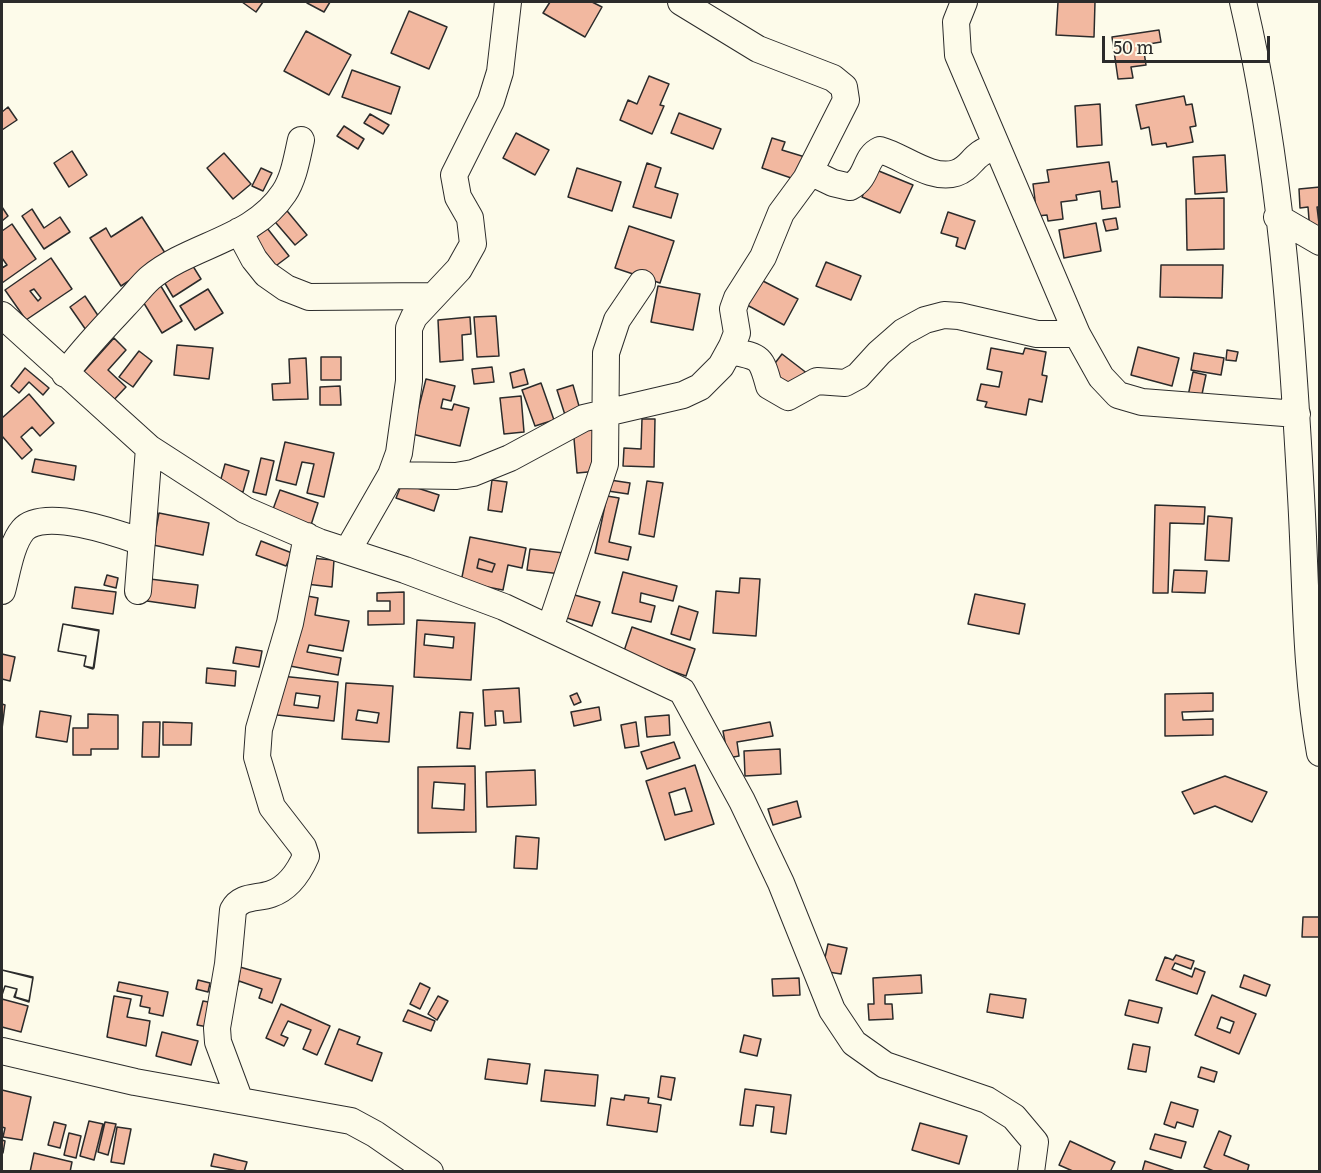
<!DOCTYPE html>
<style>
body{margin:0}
#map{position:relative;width:1321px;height:1173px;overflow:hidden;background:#fdfbea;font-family:Literata,serif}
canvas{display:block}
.frame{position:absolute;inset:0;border:3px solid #2b2b2b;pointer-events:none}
.scale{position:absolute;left:1102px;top:36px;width:168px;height:27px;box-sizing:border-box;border:3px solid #2b2b2b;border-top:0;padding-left:8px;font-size:18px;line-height:21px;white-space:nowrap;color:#2b2b2b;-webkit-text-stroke:4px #fdfbea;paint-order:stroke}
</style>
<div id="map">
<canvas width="1321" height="1173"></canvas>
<div class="frame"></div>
<div class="scale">50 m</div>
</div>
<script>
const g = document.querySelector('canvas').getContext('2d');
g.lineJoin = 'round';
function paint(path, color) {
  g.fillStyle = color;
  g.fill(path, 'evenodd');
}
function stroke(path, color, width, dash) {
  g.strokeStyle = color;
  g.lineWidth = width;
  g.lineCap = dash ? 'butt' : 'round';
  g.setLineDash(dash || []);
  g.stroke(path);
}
const building = new Path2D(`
 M242 2H263L256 12Z
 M308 2H330L324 12 307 3Z
 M550 2H592L602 7 585 37 543 13Z
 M1058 2H1095L1094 37 1056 35Z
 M409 11 447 27 429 69 391 53Z
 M1159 30 1161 42 1143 45 1146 65 1131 67 1133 78 1118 79 1112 37Z
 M306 31 351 55 329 95 284 71Z
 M352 70 400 87 391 114 342 97Z
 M649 76 669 84 660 105 664 106 652 134 620 120 628 100 637 104Z
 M1184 96 1186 105 1192 104 1196 126 1190 127 1193 142 1167 147 1166 143 1152 145 1149 127 1141 129 1136 105Z
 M1100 104 1102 145 1077 147 1075 106Z
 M8 107 17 120 2 130V112Z
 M679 113 721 129 713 149 671 133Z
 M370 114 389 125 383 134 364 123Z
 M344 126 364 139 358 149 337 136Z
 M516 133 549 150 535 175 503 158Z
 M772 138 785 142 782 150 805 157 797 180 762 168Z
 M72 151 87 175 69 187 54 163Z
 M224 153 251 184 233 199 207 168Z
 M1225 155 1227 192 1195 194 1193 157Z
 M1109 162 1112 182 1117 181 1120 207 1102 209 1100 191 1076 195 1077 200 1061 202 1063 219 1048 221 1047 215 1037 216 1033 184 1049 182 1047 170Z
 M647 163 661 168 655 187 678 194 671 218 633 207Z
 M261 168 272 173 263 191 252 186Z
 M577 168 621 182 612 211 568 197Z
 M874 169 913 185 900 213 862 197Z
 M1320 187V207H1317L1320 232H1310L1308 207 1300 208 1299 189Z
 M1224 198V249L1187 250 1186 199Z
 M283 206 307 235 295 245 270 216Z
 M2 207 8 216 2 221Z
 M32 209 44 228 60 217 70 232 44 249 22 216Z
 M948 212 975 221 965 249 956 246 958 238 941 233Z
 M142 217 167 256 121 286 90 238 106 228 111 237Z
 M1116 218 1118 229 1106 231 1103 220Z
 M1096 223 1101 251 1064 258 1059 230Z
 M12 224 36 259 2 283V268L7 265 2 258V231Z
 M629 226 674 241 660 283 615 268Z
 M267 228 289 256 273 268 251 241Z
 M51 258 72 289 26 320 5 290ZM34 289 41 298 38 301 30 291Z
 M826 262 861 276 851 300 816 286Z
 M191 263 201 279 173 297 163 280Z
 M1161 265H1223L1222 298 1160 297Z
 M761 280 798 299 784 325 747 305Z
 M159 283 182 321 162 333 139 295Z
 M658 286 700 294 693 330 651 322Z
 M208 289 223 313 195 330 180 306Z
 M85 296 101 320 86 330 70 307Z
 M496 316 499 356 477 357 474 317Z
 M470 317 471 334 462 335 463 360 440 362 438 320Z
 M114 338 126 350 108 370 126 387 109 405 79 377Z
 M177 345 213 348 209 379 174 375Z
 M1138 347 1179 358 1172 386 1131 375Z
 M991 348 1023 354 1025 348 1046 352 1042 375 1047 376 1042 402 1029 399 1026 415 985 407 987 402 977 400 981 384 999 387 1002 372 987 369Z
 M1227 350 1238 352 1236 361 1226 360Z
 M139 351 152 361 133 387 119 377Z
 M1194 353 1224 358 1221 375 1191 370Z
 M782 354 808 374 795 391 769 371Z
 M321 357H341V380H321Z
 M306 358 308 399 273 400 272 384 290 383 289 359Z
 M492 367 494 382 474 384 472 369Z
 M25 368 49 388 43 395 29 382 19 393 11 386Z
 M524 369 528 384 513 388 510 373Z
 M1193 372 1206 375 1201 399 1188 396Z
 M426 379 455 386 451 401 443 399 441 408 452 410 454 404 469 408 460 446 412 434Z
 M541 383 554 420 535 426 522 390Z
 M573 385 581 413 566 418 557 390Z
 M340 386 341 405H320V387Z
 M29 394 54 423 40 436 32 427 21 437 32 450 22 459 2 436V418Z
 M521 396 524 432 504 434 500 398Z
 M642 419H655L654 467 623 466 624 448 641 449Z
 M595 425 599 471 577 473 573 427Z
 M285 442 334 453 324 497 307 493 314 464 302 462 296 485 276 480Z
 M261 458 274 461 266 495 253 492Z
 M35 459 76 466 74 480 32 472Z
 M225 464 249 471 243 492 219 486Z
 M492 480 507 482 502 512 488 510Z
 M610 480 630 483 628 494 608 491Z
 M647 481 663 483 654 537 639 534Z
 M402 483 439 495 434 511 396 498Z
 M280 490 318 503 311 525 272 512Z
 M607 496 619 498 609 542 631 547 628 560 595 553Z
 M1155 505 1205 507 1204 524 1170 523 1168 593H1153Z
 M159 513 209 523 203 555 153 545Z
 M1208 516 1232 518 1229 561 1205 560Z
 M470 537 526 548 522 568 508 565 503 590 461 582ZM479 559 495 564 492 572 477 568Z
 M261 541 292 553 286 566 256 555Z
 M530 549 564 553 561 574 527 570Z
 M309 558 334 560 332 587 306 584Z
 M479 559 495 564 492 572 477 568Z
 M1174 570 1207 571 1205 593 1172 592Z
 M623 572 677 586 673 601 641 593 640 602 655 606 651 622 612 613Z
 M107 575 118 578 116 588 104 585Z
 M740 578 760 579 756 636 713 633 716 591 739 593Z
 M150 579 198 585 195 608 147 601Z
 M75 587 116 592 113 614 72 608Z
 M404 592V624L368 625V611H390V601H377V593Z
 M571 594 600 602 592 626 564 617Z
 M975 594 1025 604 1019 634 968 624Z
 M302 595 318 598 315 615 349 621 343 651 309 645 307 652 341 658 338 675 290 666Z
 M679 606 698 612 690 640 671 634Z
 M417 620 475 623 471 680 414 677ZM425 634 454 637 453 648 424 645Z
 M63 624 99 631 94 668 84 666 86 656 58 651Z
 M63 624 99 630 93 669 84 666 86 656 58 651Z
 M632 627 695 649 686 676 623 654Z
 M236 647 262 651 259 667 233 663Z
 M2 654 15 657 10 681 2 679Z
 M207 668 236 671 235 686 206 683Z
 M281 676 338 682 334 721 277 715ZM296 693 320 696 318 708 294 705Z
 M346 683 393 686 389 742 342 739ZM358 710 379 713 377 723 356 720Z
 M519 688 521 722 504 723 503 711H495L496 725 485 726 483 690Z
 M577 693 581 702 574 705 570 696Z
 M1213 693V711L1182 712 1183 720 1213 719V735L1165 736V694Z
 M2 704 5 705 2 729Z
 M599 707 601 720 574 726 571 712Z
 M40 711 71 716 67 742 36 737Z
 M460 712 473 713 470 749 457 748Z
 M88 714 118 715V749H91V755H73V728H88Z
 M669 715 670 735 647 737 645 717Z
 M143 722H160L159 757H142Z
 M163 722 192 723 191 745H163Z
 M636 722 639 746 625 748 621 725Z
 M770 722 773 736 737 742 739 756 728 758 723 731Z
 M674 742 680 758 647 769 641 752Z
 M780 749 781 774 745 776 744 751Z
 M695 765 714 824 665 840 646 781ZM685 788 692 811 675 815 669 793Z
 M475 766 476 832 418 833V767ZM434 782 465 784 464 810 432 808Z
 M535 770 536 805 487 807 486 772Z
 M1225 776 1267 792 1252 822 1215 806 1194 814 1182 792Z
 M797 801 801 817 773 825 768 809Z
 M516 836 539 838 537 869 514 868Z
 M1303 917H1320V937H1302Z
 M828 944 847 948 841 974 822 971Z
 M1176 955 1194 961 1191 969 1175 963 1172 969 1192 977 1195 968 1205 972 1197 994 1156 980 1165 957 1173 960Z
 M233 965 281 979 272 1003 259 998 262 989 239 981 235 994Z
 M2 970 33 978 29 1001 15 997 17 989 5 986 2 995Z
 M2 970 33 977 29 1002 14 997 17 989 5 986 2 995Z
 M921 975 922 993 885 995V1004H892L893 1019 869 1020 868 1004H874L873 978Z
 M1244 975 1270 985 1266 996 1240 987Z
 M799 978 800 995 773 996 772 979Z
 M198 980 210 983 208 992 196 989Z
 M119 982 168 992 163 1016 149 1013 150 1008 140 1006 142 996 117 991Z
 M420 983 430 988 420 1009 410 1004Z
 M990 994 1026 999 1023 1018 987 1012Z
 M1212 995 1256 1014 1239 1054 1195 1035ZM1221 1017 1234 1022 1230 1033 1217 1028Z
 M114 996 131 999 127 1017 150 1021 146 1046 107 1037Z
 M438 996 448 1001 437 1020 428 1014Z
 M2 999 28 1006 21 1032 2 1027Z
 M1129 1000 1162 1008 1158 1023 1125 1015Z
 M203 1001 214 1003 208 1027 197 1025Z
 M281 1004 330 1026 317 1055 303 1049 311 1030 288 1021 281 1035 288 1038 284 1046 266 1038Z
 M408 1010 435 1021 431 1031 403 1021Z
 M339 1029 360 1037 357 1044 382 1053 372 1081 325 1064Z
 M162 1032 198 1041 191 1065 156 1056Z
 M744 1035 761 1039 757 1056 740 1052Z
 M1133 1044 1150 1047 1146 1072 1128 1069Z
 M488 1059 530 1064 527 1084 485 1079Z
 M1201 1067 1217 1072 1214 1082 1198 1077Z
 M545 1070 598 1075 595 1106 541 1101Z
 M661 1076 675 1078 671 1100 658 1097Z
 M745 1089 791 1095 786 1134 771 1132 774 1107 756 1105 753 1126 740 1125Z
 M2 1090 31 1097 22 1140 3 1137 5 1128 2 1127Z
 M625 1095 649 1098 648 1103 661 1105 657 1132 607 1125 611 1098 624 1100Z
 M1171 1102 1198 1110 1193 1127 1177 1122 1175 1128 1164 1124Z
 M89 1121 103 1124 94 1160 80 1156Z
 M54 1122 66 1125 60 1148 48 1145Z
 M105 1122 116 1124 108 1155 98 1152Z
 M920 1123 967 1136 959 1164 912 1150Z
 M117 1127 131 1129 124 1164 111 1162Z
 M1219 1131 1231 1136 1224 1155 1249 1165 1247 1172H1216L1204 1167Z
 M69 1133 81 1136 76 1158 64 1155Z
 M1155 1134 1186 1142 1181 1158 1150 1149Z
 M2 1140 5 1141 3 1153H2Z
 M1070 1141 1115 1162 1110 1172H1075L1059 1165Z
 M34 1153 72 1162 70 1172H30Z
 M214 1154 247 1162 244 1172 211 1166Z
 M1145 1161 1178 1172H1142Z`);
paint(building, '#f2b8a0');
stroke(building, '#2b2b2b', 1.5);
const minor = new Path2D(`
 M964 2 956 22 958 55 1077 334 1101 377 1118 395 1142 402 1297 414
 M1243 2C1281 163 1292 331 1301 496 1306 581 1305 669 1320 753
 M810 172 833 183 850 187C869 177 864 157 880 150 903 156 931 181 956 173 972 168 972 153 995 147
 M1277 217 1320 242
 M239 231 254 259 266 274 286 288 309 297 432 296
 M2 315 149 448 245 510 319 542 405 570 504 607 682 691 742 801 781 883 832 1010 854 1043 885 1065 987 1100 1014 1117 1035 1142 1031 1172
 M730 351C760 357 761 356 769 386L788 397 817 381 845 383 858 376 879 353 903 332 925 320 944 315 959 316 1037 334H1077
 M65 374C83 349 104 328 125 305 134 296 141 286 150 278 191 244 253 240 284 193 294 178 297 157 301 140
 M391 475 456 476 473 473 510 458 584 418 683 395 700 387 721 366 732 346 737 333 733 309 737 298 763 257 781 213 806 179 846 100 844 87 833 78 758 49 681 2
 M348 550 391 475 399 453 409 381V328L414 317 459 269 473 244 470 218 458 197 454 175 491 101 500 72 508 2
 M2 591C7 573 11 544 23 530 43 507 117 533 142 542
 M138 591 149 448
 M550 628 605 464 606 353 617 320 642 283
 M2 1051 135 1082 351 1121 375 1134 430 1172
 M240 1101 218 1042 217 1028 228 964 233 910C241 895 257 899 271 894 289 888 299 872 306 856L303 847 272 807 257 757 259 729 290 623 307 536`);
stroke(minor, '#2b2b2b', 28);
stroke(minor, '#fdfbea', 26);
</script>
